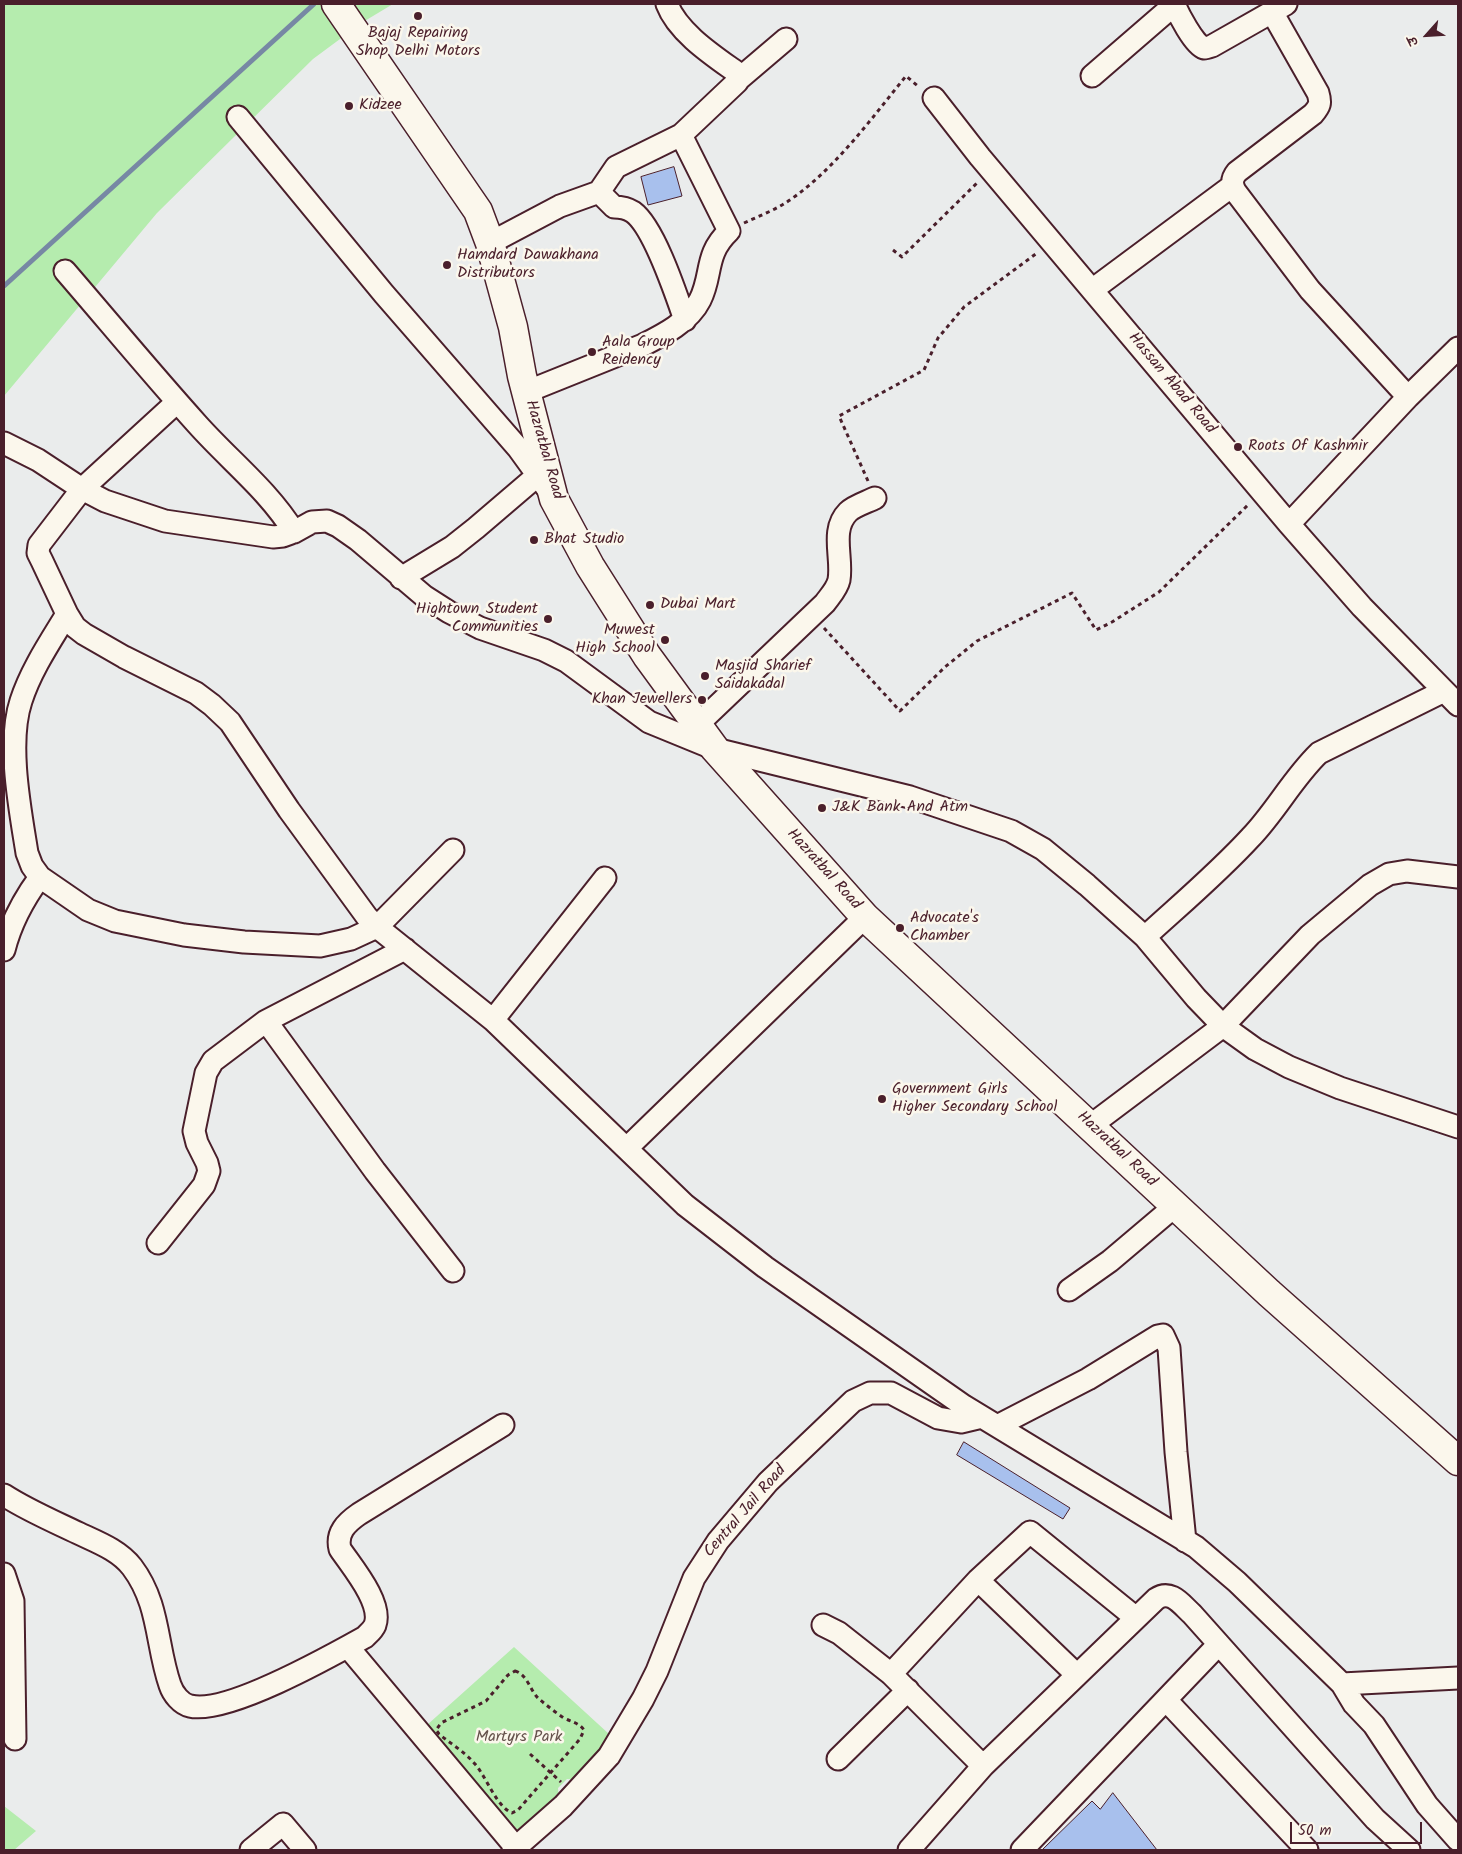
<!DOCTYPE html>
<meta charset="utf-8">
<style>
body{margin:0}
#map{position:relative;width:1462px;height:1854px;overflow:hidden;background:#eaecec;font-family:Kalam,"Playpen Sans Deva",sans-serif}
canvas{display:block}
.frame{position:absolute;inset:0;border:5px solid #4a1f2b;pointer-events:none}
.north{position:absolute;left:1402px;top:10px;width:50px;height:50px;-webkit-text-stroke:4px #fbf7ec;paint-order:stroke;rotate:244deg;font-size:14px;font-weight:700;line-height:20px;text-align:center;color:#4a1f2b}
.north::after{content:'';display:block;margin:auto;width:18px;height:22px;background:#4a1f2b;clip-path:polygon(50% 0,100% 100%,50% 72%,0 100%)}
.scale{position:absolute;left:1290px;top:1822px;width:132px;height:22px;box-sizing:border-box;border:2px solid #4a1f2b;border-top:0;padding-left:6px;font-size:15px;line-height:18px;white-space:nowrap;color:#4a1f2b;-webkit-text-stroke:4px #fbf7ec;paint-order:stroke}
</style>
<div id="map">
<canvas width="1462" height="1854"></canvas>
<div class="frame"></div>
<div class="north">उ</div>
<div class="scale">50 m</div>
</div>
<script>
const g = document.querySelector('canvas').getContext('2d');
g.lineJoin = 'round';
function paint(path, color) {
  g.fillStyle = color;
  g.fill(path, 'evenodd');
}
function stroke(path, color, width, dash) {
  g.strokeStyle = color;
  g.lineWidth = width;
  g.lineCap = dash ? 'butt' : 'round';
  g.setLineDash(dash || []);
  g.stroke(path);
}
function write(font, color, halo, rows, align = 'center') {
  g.font = font + ' Kalam,sans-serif';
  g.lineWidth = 5;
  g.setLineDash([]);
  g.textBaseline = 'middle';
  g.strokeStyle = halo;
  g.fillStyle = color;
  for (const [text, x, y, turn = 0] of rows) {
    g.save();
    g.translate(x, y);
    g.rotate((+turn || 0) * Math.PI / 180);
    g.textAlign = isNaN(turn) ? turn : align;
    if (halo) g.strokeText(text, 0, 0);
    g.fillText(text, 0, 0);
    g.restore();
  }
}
paint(new Path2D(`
 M4 4H393L363 22 313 59 157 213 4 396Z
 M514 1647 609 1734 605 1747 581 1780 567 1779 558 1788 559 1801 516 1835 427 1725Z
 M4 1806 36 1831 14 1850H4Z`), '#b5ecae');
stroke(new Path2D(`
 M4 286 314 4`), '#7788a4', 5);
const building = new Path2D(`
 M674 167 682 196 648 205 641 177Z
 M964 1442 1070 1508 1063 1519 957 1455Z
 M1113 1793 1157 1850H1042L1092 1801 1100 1809Z`);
paint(building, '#a8c0ed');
stroke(building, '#4a1f2b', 1);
const minor = new Path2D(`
 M1174 4C1178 13 1194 45 1204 48 1206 48 1209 47 1212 46L1286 4
 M1272 12 1318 93C1321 103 1320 106 1313 114L1237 172C1232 178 1231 183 1235 191L1310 290 1408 397
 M1092 76 1174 5
 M739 79 786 39
 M934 98 980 157 1289 524 1362 607 1458 705
 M238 117 384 294 518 448 547 488
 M599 192 614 207C621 207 627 208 633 212 654 227 676 294 685 320
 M490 243 560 206 599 192 616 167 681 135
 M65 271C109 322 152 374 197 424 230 461 268 490 294 532
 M1092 290 1232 186
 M526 392 643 345C663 335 689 322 700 300 713 274 704 255 729 231L681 135 737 82 739 79V74C714 56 678 33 667 4
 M177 402 82 489 39 545 38 553 42 561 67 614 75 627 84 634 124 657 196 693 212 705 230 722 289 810 367 917 377 927 493 1020 685 1205 765 1267 964 1406 1196 1547 1237 1582 1342 1684 1354 1704 1374 1725 1427 1805 1458 1840
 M4 443 38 460 82 489 105 501 165 521 273 537 283 536 294 532 312 522 327 521 338 526 358 540 424 596 449 612 480 628 544 650 566 661 649 722 715 749 910 797 1011 831 1043 849 1087 885 1145 937 1196 998 1223 1026 1255 1049 1289 1067 1340 1088 1458 1127
 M1289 524 1408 397 1458 348
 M401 578 452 547 476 528 538 475
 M67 614C50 642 31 670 21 701 7 743 20 809 27 853L32 866 40 877 88 910 115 921 184 935 244 942 320 946 351 939 377 927 453 850
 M697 725 825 603C830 596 837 589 839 580 843 558 830 530 848 512 854 506 867 502 875 498
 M1145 937C1181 904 1218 873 1251 837 1276 811 1293 778 1319 753L1444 691
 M4 950C11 922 23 900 40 877
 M493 1020 605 878
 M266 1021 375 1171 453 1271
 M1090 1126 1223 1026 1310 935 1370 885 1389 874 1407 871 1458 877
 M627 1148 865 917
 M158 1243 204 1185 209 1171 207 1163 197 1143 194 1131 206 1073 213 1061 266 1021 405 949
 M1069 1290 1110 1261 1175 1206
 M997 1426 1088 1379 1158 1336 1163 1335 1169 1348 1176 1452 1185 1541
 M4 1495C27 1510 53 1521 78 1533 97 1542 119 1550 132 1567 160 1604 156 1645 170 1685 173 1694 181 1704 190 1706 226 1715 331 1656 365 1637 368 1634 373 1630 375 1625 383 1603 352 1567 340 1549 336 1533 346 1523 359 1514L503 1425
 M4 1574 13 1601 15 1739
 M978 1580 1077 1675
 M823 1625 839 1633 891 1674 983 1766
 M348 1647 518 1850
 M891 1674 978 1580 1030 1532 1136 1618
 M1342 1684 1458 1678
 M1166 1700 1307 1850
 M838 1759 908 1690
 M251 1850 283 1824 305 1850
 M513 1850 563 1806 609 1756 643 1699 657 1671 694 1578 718 1541 768 1482 853 1401 870 1393H891L938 1418 961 1422 982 1417
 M909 1850 983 1766 1156 1599C1171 1589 1181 1604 1192 1614L1375 1819 1409 1850
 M1022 1850 1218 1645`);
const major = new Path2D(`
 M336 4 478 211 490 243 513 327 522 376 554 499 590 566 647 656 715 749 865 917 1269 1293 1458 1461`);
stroke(minor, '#4a1f2b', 25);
stroke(major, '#4a1f2b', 31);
stroke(new Path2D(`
 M744 223C757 217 770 212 782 205 830 176 871 119 906 76L919 87
 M893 250 902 257 978 182
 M868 481 839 416 924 370 938 338 964 307 1037 253
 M824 628 900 711 945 667 977 641 1072 593 1096 630 1112 622 1159 592 1249 504
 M515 1671C527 1674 530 1690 538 1698 546 1705 555 1712 564 1718 572 1722 579 1723 584 1730L580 1739 518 1810 512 1813C496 1806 487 1778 475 1764 465 1752 451 1744 439 1734L436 1730 441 1723 486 1701 508 1675Z
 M530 1754 561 1782`), '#4a1f2b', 3, [4, 4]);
stroke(minor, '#fbf7ec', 21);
stroke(major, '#fbf7ec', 28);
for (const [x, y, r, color] of [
 [418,16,5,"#4a1f2b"],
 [349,106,5,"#4a1f2b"],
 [447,265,5,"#4a1f2b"],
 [592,352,5,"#4a1f2b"],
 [1238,447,5,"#4a1f2b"],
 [534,540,5,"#4a1f2b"],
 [650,605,5,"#4a1f2b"],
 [548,619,5,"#4a1f2b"],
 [665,640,5,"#4a1f2b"],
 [705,676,5,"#4a1f2b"],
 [702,700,5,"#4a1f2b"],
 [822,808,5,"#4a1f2b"],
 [900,928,5,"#4a1f2b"],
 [882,1099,5,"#4a1f2b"]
]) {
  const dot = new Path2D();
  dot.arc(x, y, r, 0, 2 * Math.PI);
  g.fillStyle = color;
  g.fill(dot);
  stroke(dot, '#fbf7ec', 2);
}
write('16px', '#4a1f2b', '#fbf7ec', [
 ["Bajaj Repairing",418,34,"center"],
 ["Shop Delhi Motors",418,52,"center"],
 ["Kidzee",359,106],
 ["Hamdard Dawakhana",457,256],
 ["Distributors",457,274],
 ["Aala Group",602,343],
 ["Reidency",602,361],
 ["Roots Of Kashmir",1248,447],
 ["Bhat Studio",544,540],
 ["Dubai Mart",660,605],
 ["Hightown Student",538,610,"right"],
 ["Communities",538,628,"right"],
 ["Muwest",655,631,"right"],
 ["High School",655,649,"right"],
 ["Masjid Sharief",715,667],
 ["Saidakadal",715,685],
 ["Khan Jewellers",692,700,"right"],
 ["J&K Bank And Atm",832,808],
 ["Advocate's",910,919],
 ["Chamber",910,937],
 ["Government Girls",892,1090],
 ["Higher Secondary School",892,1108]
], 'left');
write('16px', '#4a1f2b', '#fbf7ec', [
 ["Hassan Abad Road",1171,384,50],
 ["Hazratbal Road",543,450,74],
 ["Hazratbal Road",823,870,48],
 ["Hazratbal Road",1116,1150,43],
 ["Central Jail Road",746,1512,-49]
]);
write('16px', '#65524c', '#fbf7ec', [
 ["Martyrs Park",519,1738]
]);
</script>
